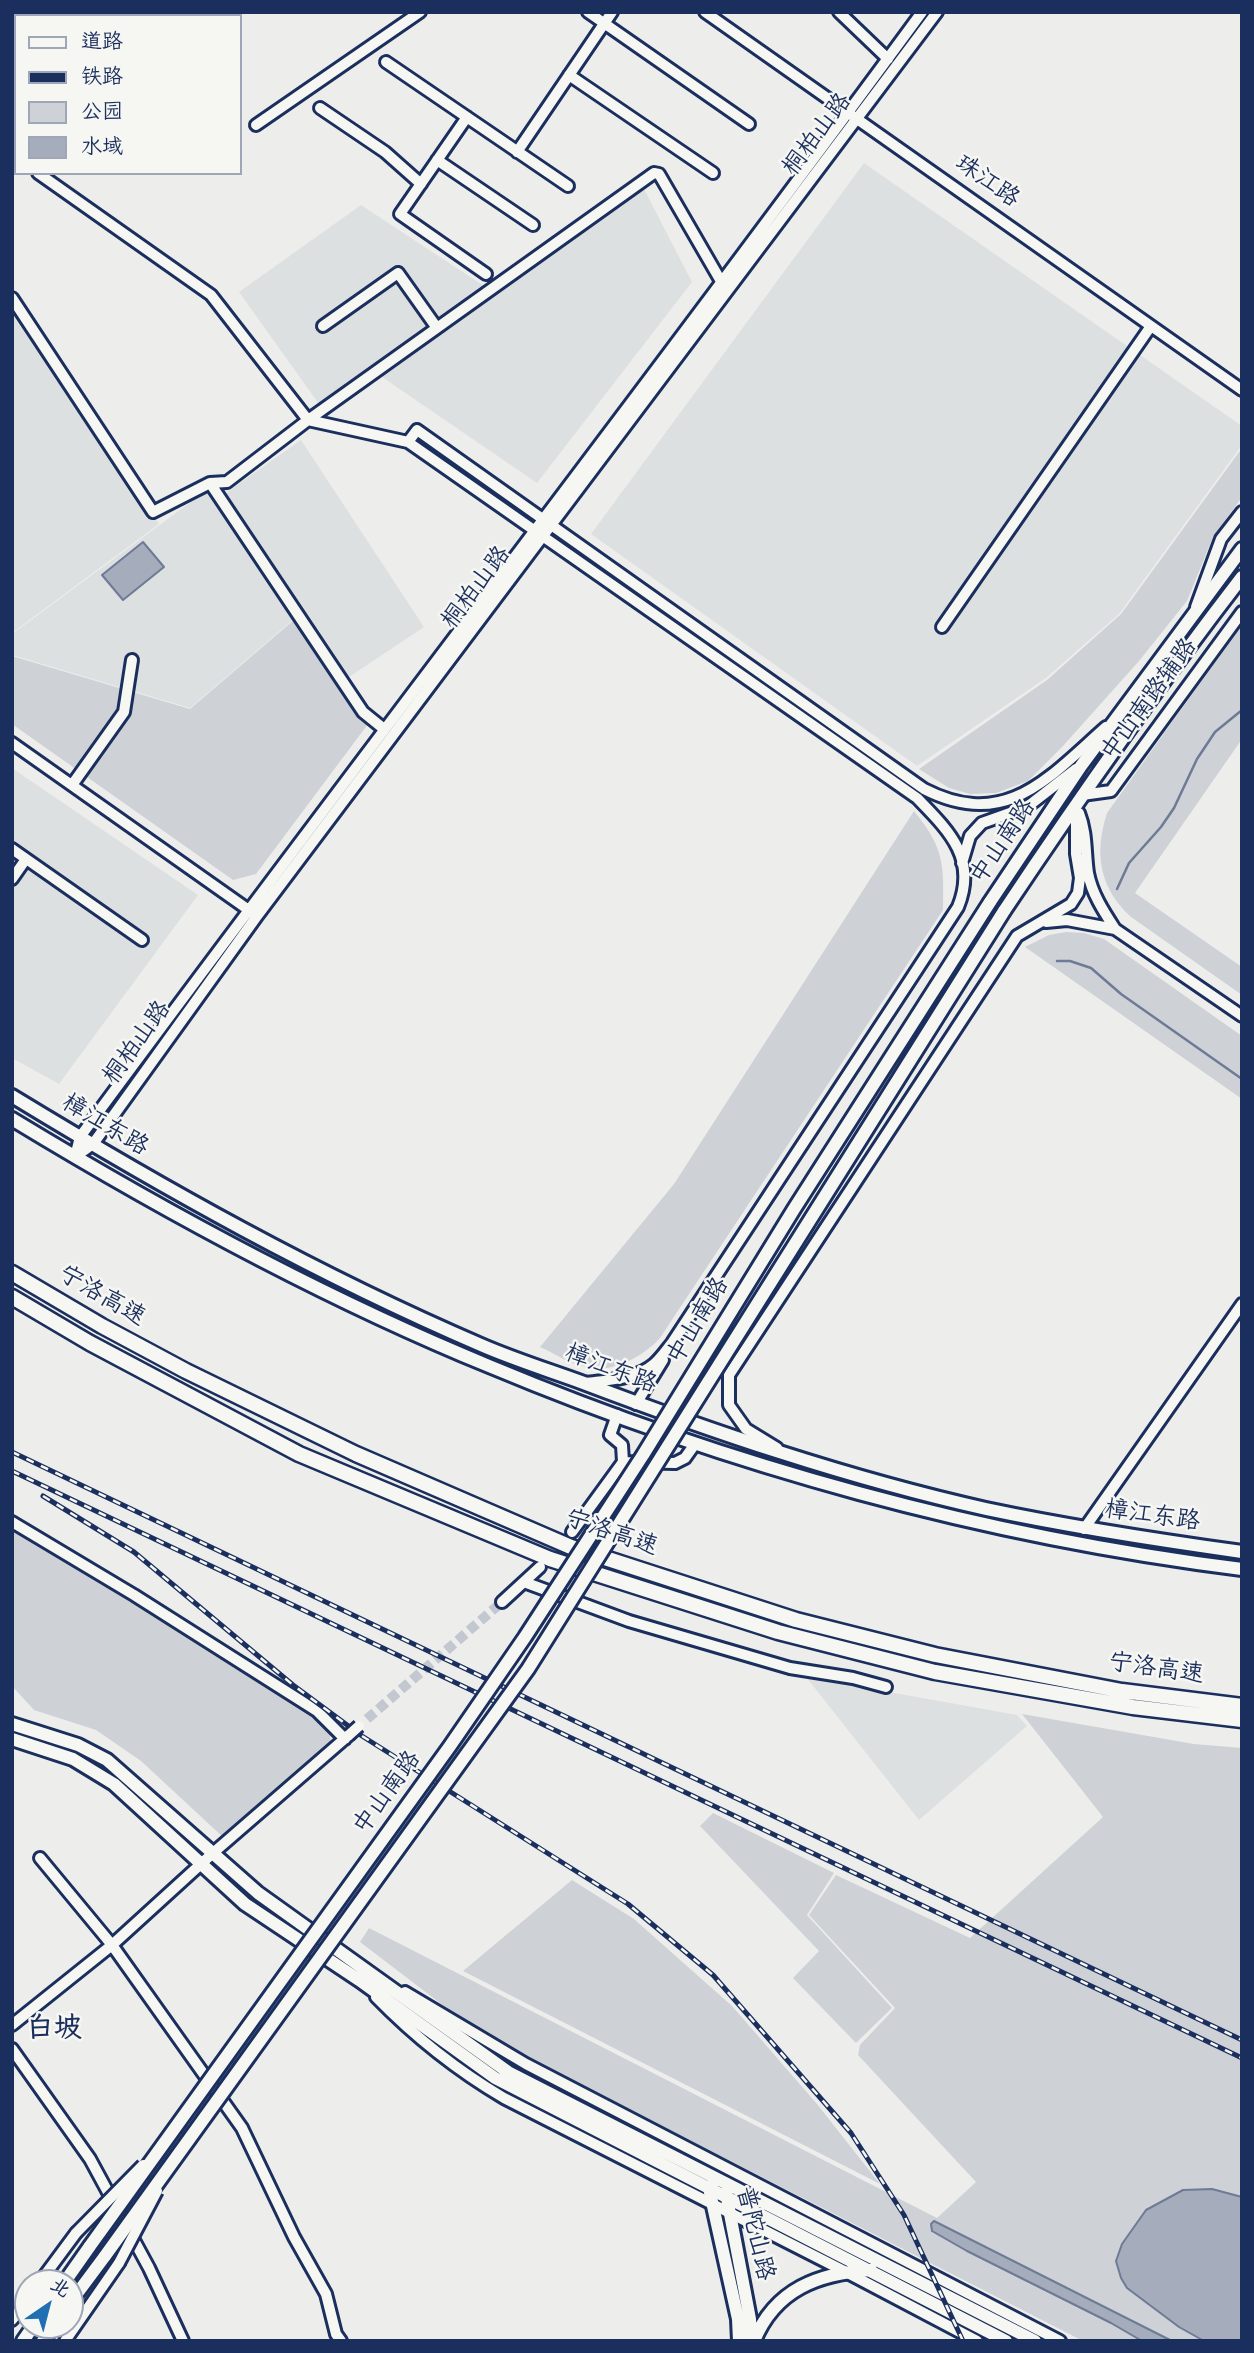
<!DOCTYPE html>
<meta charset="utf-8">
<style>
body{margin:0}
#map{position:relative;width:1254px;height:2353px;overflow:hidden;background:#edeeec;font-family:Kalam,"LXGW WenKai TC",sans-serif}
canvas{display:block}
.frame{position:absolute;inset:0;border:14px solid #1b2f5e;pointer-events:none}
.legend{position:absolute;left:14px;top:14px;width:228px;height:161px;box-sizing:border-box;background:#f6f6f2;border:2px solid #9ea6b7;margin:0;padding:9px 12px;list-style:none;font-size:21px;color:#1b2f5e}
.legend li{display:flex;align-items:center;gap:14px;height:35px}
.legend b{width:35px;border:2px solid #9ea6b7}
.north{position:absolute;left:14px;top:2269px;width:70px;height:70px;box-sizing:border-box;background:#f6f6f2;border:2px solid #9ea6b7;border-radius:50%;rotate:35deg;font-size:19px;font-weight:700;line-height:28px;text-align:center;color:#1b2f5e}
.north::after{content:'';display:block;margin:auto;width:24px;height:32px;background:#1f6fb2;clip-path:polygon(50% 0,100% 100%,50% 72%,0 100%)}
</style>
<div id="map">
<canvas width="1254" height="2353"></canvas>
<div class="frame"></div>
<ul class="legend">
<li><b style="height:9px;background:#f6f6f2"></b>道路</li>
<li><b style="height:9px;background:#1b2f5e"></b>铁路</li>
<li><b style="height:19px;background:#ced2d7"></b>公园</li>
<li><b style="height:19px;background:#a5acbc"></b>水域</li>
</ul>
<div class="north">北</div>
</div>
<script>
const g = document.querySelector('canvas').getContext('2d');
g.lineJoin = 'round';
function paint(path, color) {
  g.fillStyle = color;
  g.fill(path, 'evenodd');
}
function stroke(path, color, width, dash) {
  g.strokeStyle = color;
  g.lineWidth = width;
  g.lineCap = dash ? 'butt' : 'round';
  g.setLineDash(dash || []);
  g.stroke(path);
}
function write(font, color, halo, rows, align = 'center') {
  g.font = font + ' Kalam,"LXGW WenKai TC",sans-serif';
  g.lineWidth = 5;
  g.setLineDash([]);
  g.textBaseline = 'middle';
  g.strokeStyle = halo;
  g.fillStyle = color;
  for (const [text, x, y, turn = 0] of rows) {
    g.save();
    g.translate(x, y);
    g.rotate((+turn || 0) * Math.PI / 180);
    g.textAlign = isNaN(turn) ? turn : align;
    if (halo) g.strokeText(text, 0, 0);
    g.fillText(text, 0, 0);
    g.restore();
  }
}
paint(new Path2D(`
 M864 163 1242 426V445L1119 614 1046 678 917 766 591 534Z
 M644 189 692 282 537 483 382 377Z
 M361 205 484 286 319 404 239 292Z
 M12 305 159 524 12 633Z
 M301 440 424 627 346 679 227 502V492Z
 M207 490 295 618 190 708 12 655V634Z
 M12 768 198 895 59 1084 12 1058Z
 M806 1677 1017 1715 1027 1726 919 1820Z`), '#dde0e1');
paint(new Path2D(`
 M1242 448V497L1213 537 1187 601 1139 661 1063 746 1028 781 996 793 970 794 949 788 919 769 1047 680 1121 614Z
 M295 619 354 709 368 724 256 874 233 880 12 724V656L190 709Z
 M1242 624V739L1135 893 1242 967V995L1131 917C1099 888 1094 853 1107 813Z
 M914 811C944 848 944 863 943 910L660 1338C643 1357 611 1374 586 1367 570 1364 554 1353 540 1347L674 1184Z
 M1066 932 1084 933 1104 939 1242 1036V1099L1025 947 1049 935Z
 M12 1528 309 1711 330 1734 331 1745 224 1838 141 1761 96 1730 34 1710 12 1686Z
 M1022 1714 1194 1744 1242 1748V2341H1083L523 2055 457 2016 360 1942 369 1928 937 2218 976 2182 858 2055 860 2045 895 2008 809 1915 836 1875 970 1938 1103 1817Z
 M713 1813 834 1873 807 1915 892 2008 856 2043 793 1978 819 1951 700 1826Z
 M572 1880 634 1919 732 2006 817 2104 880 2184 463 1971Z`), '#ced2d7');
const water = new Path2D(`
 M143 542 164 567 123 600 102 575Z
 M1212 2189 1242 2197V2341H1204L1179 2327 1127 2288 1121 2278 1116 2261 1122 2244 1146 2210 1183 2190Z
 M934 2221 1172 2341H1142L1111 2323 967 2251 932 2231 931 2224Z`);
paint(water, '#a5acbc');
stroke(water, '#6e7a96', 2);
stroke(new Path2D(`
 M1117 889 1129 863 1161 827 1174 808 1197 759 1215 732 1242 710
 M1057 961H1070L1091 968 1121 994 1242 1079`), '#6e7a96', 2.5);
stroke(new Path2D(`
 M544 1563 572 1532
 M367 1719 502 1602`), '#c3c8d0', 10, [10, 5]);
const minor = new Path2D(`
 M588 12 749 124
 M705 12 1242 390
 M839 12 888 59
 M386 62 568 186
 M569 75 713 173
 M320 108 385 152 421 184
 M467 117 400 214 486 274
 M256 125 420 12
 M517 152 612 12
 M12 155 16 158
 M437 160 533 225
 M38 173 211 295 308 420 408 442 917 798C948 830 978 858 958 907L672 1343C667 1349 661 1358 654 1364 637 1379 608 1380 586 1383
 M12 298 153 512 210 483 227 482 308 420 654 173 659 174 722 283
 M323 326 398 273 437 328
 M408 442 417 430 924 789C1006 831 1048 778 1106 727
 M210 483 363 712 384 729
 M1196 607 1221 539 1242 512
 M942 627 1151 326
 M12 743 253 913
 M72 785 124 712 132 660
 M1082 795 1111 791 1242 612
 M12 849 142 940
 M962 863 970 836 982 823 1027 807 1076 769
 M12 879 26 859
 M1046 922 1067 920 1115 929C1104 912 1092 894 1088 873 1085 853 1087 833 1079 813
 M1115 929 1242 1016
 M75 1157 93 1144 257 916 937 12
 M75 1157 80 1137C358 760 645 390 922 12
 M636 1404 663 1360
 M617 1415 610 1435 622 1445 623 1462 675 1463 685 1458 695 1444
 M777 1448 746 1429 729 1405V1375L1017 936 1071 904 1078 893 1080 878 1076 854V805
 M12 1522 134 1595 317 1711 345 1739
 M1084 1529 1242 1304
 M572 1532 623 1462
 M524 1582 629 1621 790 1668 853 1678 886 1687
 M502 1602 540 1567
 M40 1858 112 1945 242 2128 294 2237 326 2294 336 2334 341 2341
 M405 1992 526 2064 1060 2341
 M376 1997C413 2035 458 2071 504 2098L846 2272 977 2341
 M12 2025 112 1945 213 1853 349 1735
 M12 2049 90 2159 149 2268 183 2341
 M39 2283 76 2233
 M12 2320 28 2299
 M65 2341 119 2263`);
const major = new Path2D(`
 M990 902 1081 766 1242 549
 M1004 911C1080 797 1158 686 1242 577
 M12 1096C163 1188 318 1275 481 1345 513 1359 548 1370 581 1382 713 1432 848 1478 986 1509 1071 1527 1156 1540 1242 1552
 M12 1119C165 1212 323 1298 489 1366 728 1466 985 1537 1242 1569
 M12 1724 78 1745 107 1760 258 1893 508 2072 1035 2341
 M12 1739 73 1759 114 1784 245 1904 359 1980 495 2078 1006 2341
 M712 2185 709 2188 738 2319 739 2341
 M726 2193 750 2319 751 2341
 M64 2283 90 2246
 M70 2303 105 2256
 M23 2341 34 2325
 M43 2341 54 2325
 M754 2341C775 2289 819 2273 871 2270`);
const highway = new Path2D(`
 M12 1273 102 1326 186 1371 356 1454 571 1547 796 1620 935 1655 1122 1691 1242 1706
 M12 1297 90 1343 299 1454 550 1559 778 1632 935 1672 1133 1707 1242 1720`);
stroke(minor, '#1b2f5e', 16);
stroke(major, '#1b2f5e', 18);
stroke(highway, '#1b2f5e', 19);
stroke(minor, '#f6f6f2', 10);
stroke(major, '#f6f6f2', 12);
stroke(highway, '#f6f6f2', 14);
const rail = new Path2D(`
 M12 1452 1242 2040
 M12 1471 1242 2058
 M43 1496 134 1552 293 1685 362 1736 628 1904 713 1975 851 2133 904 2215 963 2341`);
stroke(rail, '#1b2f5e', 5);
stroke(rail, '#f6f6f2', 2.5, [8]);
const minorBridge = new Path2D(`
 M349 1735 359 1726
 M76 2233 143 2165
 M119 2263 157 2191`);
const majorBridge = new Path2D(`
 M90 2246 450 1746 525 1637 643 1455 794 1209 990 902
 M105 2256 528 1669 1004 911`);
stroke(minorBridge, '#1b2f5e', 16, []);
stroke(majorBridge, '#1b2f5e', 18, []);
stroke(minorBridge, '#f6f6f2', 10);
stroke(majorBridge, '#f6f6f2', 12);
write('24px', '#1b2f5e', '#f6f6f2', [
 ["桐柏山路",819,136,-53],
 ["珠江路",986,183,35],
 ["桐柏山路",478,589,-53],
 ["中山南路辅路",1151,701,-54],
 ["中山南路",1005,843,-56],
 ["桐柏山路",139,1044,-54],
 ["樟江东路",104,1127,31],
 ["宁洛高速",101,1298,30],
 ["中山南路",700,1322,-59],
 ["樟江东路",610,1371,21],
 ["樟江东路",1152,1518,8],
 ["宁洛高速",611,1535,19],
 ["宁洛高速",1156,1671,8],
 ["中山南路",389,1794,-54],
 ["普陀山路",753,2234,77]
]);
write('bold 28px', '#1b2f5e', '#f6f6f2', [
 ["白坡",54,2031]
]);
</script>
